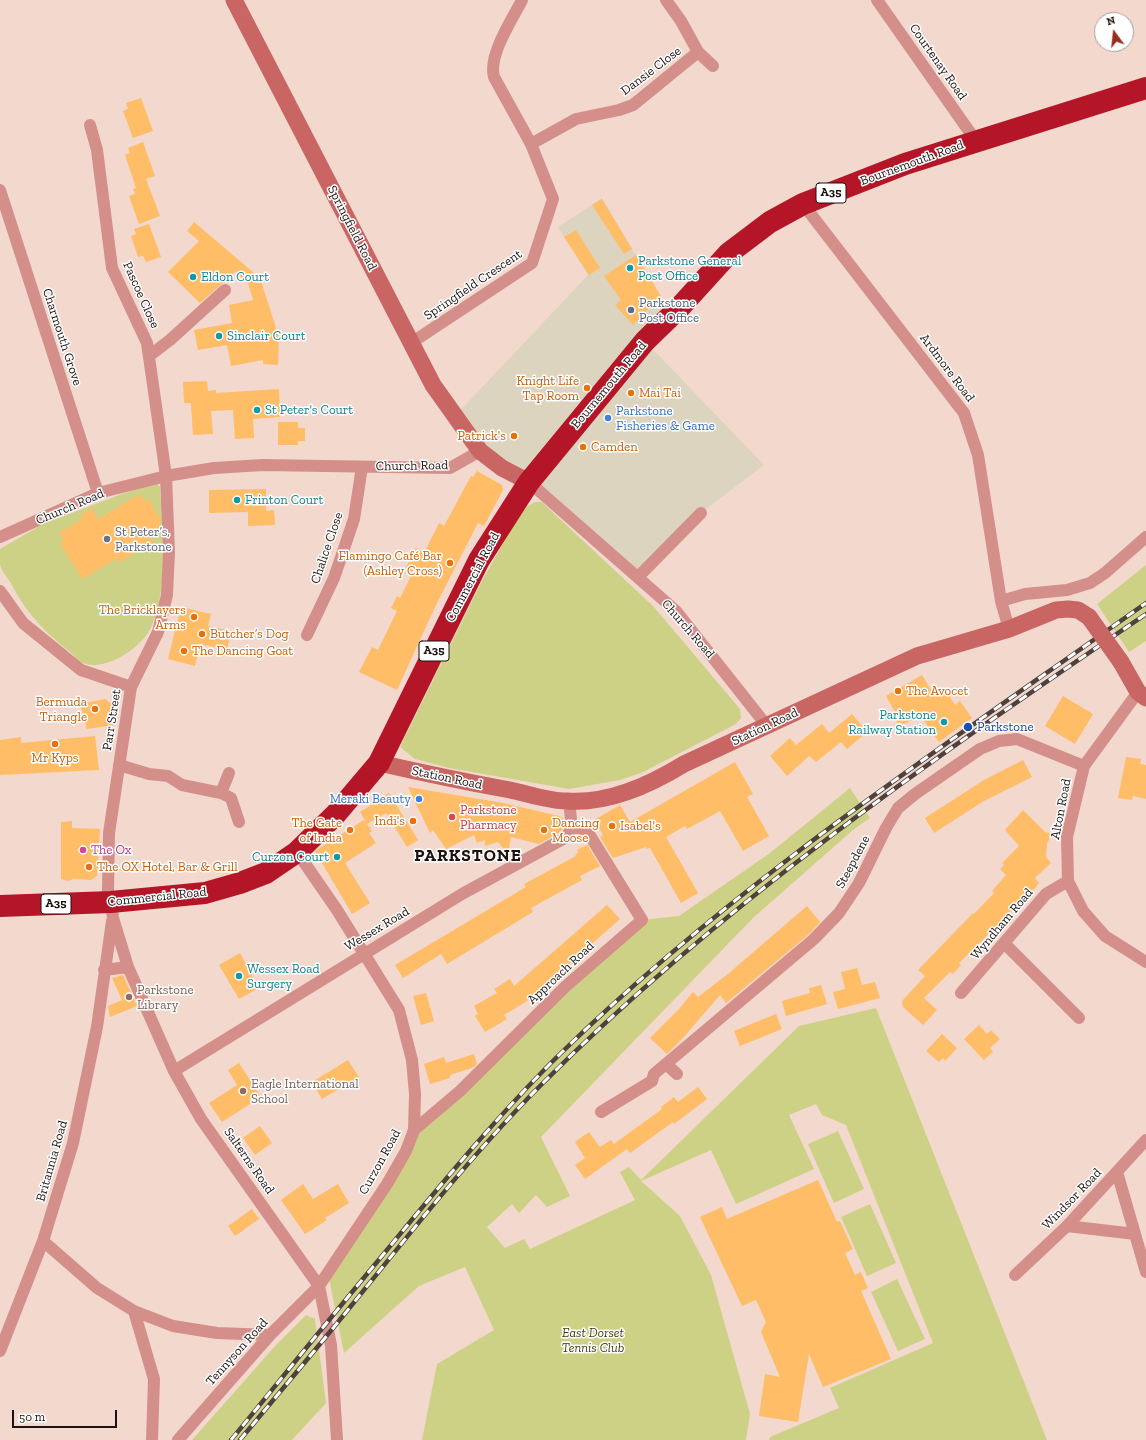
<!DOCTYPE html>
<meta charset="utf-8">
<style>
body{margin:0}
#map{position:relative;width:1146px;height:1440px;overflow:hidden;background:#f3d8ce;font-family:"Zilla Slab",serif}
canvas{display:block}
.north{position:absolute;left:1094px;top:12px;width:40px;height:40px;box-sizing:border-box;background:#fff;border:1px solid #a4a19f;border-radius:50%;rotate:345deg;font-size:11px;font-weight:700;line-height:16px;text-align:center;color:#1c1310}
.north::after{content:'';display:block;margin:auto;width:14px;height:18px;background:#982e1e;clip-path:polygon(50% 0,100% 100%,50% 72%,0 100%)}
.scale{position:absolute;left:12px;top:1410px;width:105px;height:18px;box-sizing:border-box;border:2px solid #1c1310;border-top:0;padding-left:5px;font-size:12px;line-height:14px;white-space:nowrap;color:#1c1310;-webkit-text-stroke:3px #fff;paint-order:stroke}
</style>
<div id="map">
<canvas width="1146" height="1440"></canvas>
<div class="north">N</div>
<div class="scale">50 m</div>
</div>
<script>
const g = document.querySelector('canvas').getContext('2d');
g.lineJoin = 'round';
function paint(path, color) {
  g.fillStyle = color;
  g.fill(path, 'evenodd');
}
function stroke(path, color, width, dash) {
  g.strokeStyle = color;
  g.lineWidth = width;
  g.lineCap = dash ? 'butt' : 'round';
  g.setLineDash(dash || []);
  g.stroke(path);
}
function write(font, color, halo, rows, align = 'center') {
  g.font = font + ' "Zilla Slab",serif';
  g.lineWidth = 3;
  g.setLineDash([]);
  g.textBaseline = 'middle';
  g.strokeStyle = halo;
  g.fillStyle = color;
  for (const [text, x, y, turn = 0] of rows) {
    g.save();
    g.translate(x, y);
    g.rotate((+turn || 0) * Math.PI / 180);
    g.textAlign = isNaN(turn) ? turn : align;
    if (halo) g.strokeText(text, 0, 0);
    g.fillText(text, 0, 0);
    g.restore();
  }
}
paint(new Path2D(`
 M602 198 660 296 674 313 645 341 764 465 701 513 638 577 502 468 455 416 588 275 558 227Z`), '#ddd4bf');
paint(new Path2D(`
 M151 483H157L160 487C162 530 169 584 152 625 144 646 109 670 86 664 80 663 74 655 69 651 41 629 26 612 9 580 6 576 1 570 0 564 0 560 0 554 0 549L43 524Z
 M535 502H542L547 507 654 607 740 709 741 718 736 724 641 773 620 780 569 789 449 768 415 759 400 747 482 581 519 515 528 506Z
 M1146 565V641L1129 652 1097 604Z
 M850 788 870 818 853 830 754 917 541 1137 570 1196 547 1207 536 1195 519 1213 512 1204 487 1227 505 1248 524 1239 530 1249 635 1200 620 1172 629 1167 641 1180 799 1026 876 1008 1047 1440H769L770 1437 839 1408 830 1388 933 1343 846 1125 822 1115 816 1104 789 1115 814 1169 736 1204 711 1150 641 1181 680 1216 711 1275 750 1414 746 1440H422L437 1364 494 1330 465 1267 419 1286 344 1353 328 1273 414 1130 642 920 679 916 770 853Z
 M838 1131 864 1189 834 1203 808 1144Z
 M870 1204 896 1263 867 1276 841 1217Z
 M897 1279 925 1339 898 1351 871 1292Z
 M306 1315 315 1319 326 1403 292 1440H192L276 1345Z`), '#cdd185');
paint(new Path2D(`
 M141 98 153 131 133 138 123 111 128 109 126 103Z
 M143 142 155 176 146 179 160 216 139 224 129 196 135 194 133 189 136 188 125 155 130 153 128 148Z
 M602 199 632 249 624 254 592 205Z
 M194 222 260 278 279 337 278 365 263 364V360L231 366 227 345 198 350 194 330 232 323 229 305 253 300 248 283 235 272 200 303 168 272 199 241 187 231Z
 M149 224 161 257 146 262 143 256 138 257 131 236 136 234 134 229Z
 M576 230 600 268 589 275 564 237Z
 M636 255 661 296 633 325 615 305 621 300 604 276Z
 M207 381 208 391 216 390V393L279 389 280 417 253 419 254 438 235 439 233 410 211 411 213 434 193 435 191 403H184L183 382Z
 M278 422H298V428H305V441H298V445H278Z
 M477 471 502 485 503 490 484 526 478 523 436 605 397 690 359 672 372 647 378 650 397 611 391 608 397 596 400 598 413 572 405 569 416 548 424 553 439 523 444 526 471 476 473 477Z
 M266 489V511L274 510 275 525 248 526V512L209 513V490Z
 M140 494 144 501 148 498 160 519V527L149 534 154 542 118 563 116 559 82 579 60 543 64 540 59 533 82 519 80 516 92 508 98 519Z
 M181 607 211 614 208 626 231 631 227 650 200 644 195 666 168 659Z
 M922 675 933 693 944 687 955 705 960 701 972 718 939 742 920 715 904 724 896 722 898 717 886 696Z
 M1063 696 1093 714 1075 744 1045 726Z
 M105 699 113 705 116 717 114 725 87 729 80 704Z
 M852 714 867 732 847 749 841 742 816 762 809 756 787 776 770 756 790 738 796 745 822 724 829 733Z
 M95 736 99 770 0 775V740L21 737V743Z
 M1126 757 1141 759 1140 764 1146 765V799L1133 796 1132 800 1118 798Z
 M1023 760 1032 777 984 801 934 833 925 818 984 780Z
 M735 762 753 794 747 797 769 836 743 851 720 811 687 829 685 826 666 837 698 893 681 903 650 848 647 849 646 847 613 858 600 837 603 835 594 820 620 805 630 822Z
 M408 787 503 803 559 816 563 819 564 826 560 832 539 844 511 837 508 854 498 842 485 846V840L477 843 474 835 446 849 433 830 430 833Z
 M389 793 418 840 407 847 386 813 367 824 360 812Z
 M1023 810 1045 832 1050 833 1049 840 1047 843 1046 857 1051 863 1035 878 1039 883 1035 888 1027 896 1025 894 997 926 959 963 961 965 953 974 950 972 924 998 937 1010 923 1025 903 1007 902 1001 925 976 918 970 973 913 974 914 994 893 992 891 1006 875 1000 869 1004 865 1002 863 1019 846 1005 830Z
 M364 820 372 831 369 833 376 843 345 863 370 903 352 914 315 851Z
 M72 821V828L100 829 97 876 91 880 73 879 68 881 61 879V822Z
 M587 845 600 866 580 876 582 880 531 908 533 912 447 964 441 954 403 978 395 965 526 887 524 884 576 856 575 855 578 853 577 850Z
 M607 905 620 919 566 967 568 970 535 1001 532 998 504 1015 507 1019 485 1032 475 1016 478 1014 474 1006 497 993 494 989 510 979 514 986Z
 M807 906 820 922 809 934 726 1003 720 995 683 1038 667 1054 650 1038 678 1010 693 992 698 997 729 973Z
 M240 953 259 988 239 999 219 965Z
 M857 968 862 985 875 982 880 998 838 1009 833 992 845 989 841 972Z
 M123 975 137 1006 110 1017 108 1006 122 1000 112 978Z
 M821 985 827 1004 786 1016 782 1001 810 993 809 988Z
 M426 993 434 1021 421 1025 413 996Z
 M776 1014 782 1029 740 1046 734 1031Z
 M979 1025 987 1034 991 1030 1000 1039 990 1048 993 1052 984 1060 964 1039Z
 M942 1034 957 1048 945 1061 943 1058 939 1062 926 1051Z
 M474 1054 477 1064 474 1067 450 1075V1078L430 1084 424 1064 444 1057 446 1063Z
 M348 1060 359 1077 322 1099 312 1082Z
 M239 1063 261 1097 222 1122 209 1103 237 1085 228 1070Z
 M698 1087 707 1099 674 1124 673 1122 630 1153 627 1149 585 1179 575 1165 585 1158 575 1142 589 1132 600 1147 611 1140 614 1144 662 1109 661 1107 674 1097 678 1102Z
 M260 1126 272 1143 255 1155 243 1138Z
 M818 1180 837 1222 840 1221 853 1249 845 1253 855 1275 861 1272 868 1288 861 1291 891 1359 823 1387 809 1354 798 1422 759 1416 765 1374 780 1377 761 1332 766 1322 756 1300 742 1306 700 1217 722 1207 727 1219Z
 M303 1184 313 1199 338 1184 349 1203 325 1218 327 1220 305 1234 281 1200Z
 M252 1209 259 1219 235 1236 228 1226Z`), '#febd66');
stroke(new Path2D(`
 M877 0 976 141
 M698 52 713 66
 M90 125 97 150 112 268 147 343 166 476 169 552 167 595 158 632 131 687 109 833 108 891 111 902 113 918 128 967 174 1071 201 1119 319 1286 331 1345 337 1440
 M531 144 576 119 619 110 633 105 698 52 681 21 666 0
 M0 190 98 493
 M803 204 964 413 978 455 1001 601 1009 629
 M411 343 532 263 553 199 531 144 494 77C488 55 512 20 522 0
 M149 356 170 340 225 290
 M529 482 676 611 767 726
 M0 537 98 493 166 476 214 468 263 465 450 468 480 451
 M638 577 701 513
 M0 591 23 623 81 670 131 687
 M1001 601 1025 594 1067 590 1090 583 1105 573 1146 537
 M307 635 334 578 354 519 362 467
 M1138 692 1084 766 1067 837 1068 881 1083 911 1105 936 1146 962
 M119 765 149 774 168 776 182 785 221 793 229 773
 M221 793 231 798 239 822
 M1005 944 1079 1018
 M104 970 128 967
 M961 993 1046 894 1068 881
 M666 1064 677 1074
 M174 1071 462 894 565 838 572 828 570 810 571 801
 M601 1112 652 1081 654 1074 814 939 839 913 859 883 886 828 898 808 915 794 980 749 999 741 1017 739 1084 766
 M414 1130 460 1091 566 986 642 920 589 834 579 828H572
 M1117 1172 1146 1272
 M1067 1226 1135 1234
 M43 1241 97 1288 134 1311 154 1379 152 1440
 M1015 1275 1067 1226 1146 1140
 M134 1311 173 1326 217 1333 270 1335
 M0 1351 43 1241 73 1143 97 1027 112 921
 M178 1440 270 1335 319 1286 387 1184 406 1151 414 1130 415 1094 412 1060 399 1010 337 910 297 852`), '#d48f8b', 12);
stroke(new Path2D(`
 M234 0 433 385 480 451 502 468 529 482
 M1121 662 1138 692 1146 698
 M379 763C423 773 466 782 510 790 529 794 548 801 567 801 609 804 650 785 684 764L917 656 1009 629 1056 610 1068 609 1078 610 1089 617`), '#c96562', 17);
stroke(new Path2D(`
 M0 906 111 902 205 893 240 883 266 873 297 852 335 815 379 763 479 560 529 482 645 341 680 307 729 253 770 222 803 204 905 164 1146 88`), '#b41628', 22);
const rail = new Path2D(`
 M231 1440C281 1379 331 1317 382 1256 439 1187 496 1117 560 1054 736 882 946 745 1146 603
 M240 1440C277 1395 315 1351 351 1306 412 1231 472 1154 541 1085 721 904 935 757 1146 614`);
stroke(rail, '#4f423d', 4.5);
stroke(rail, '#fff', 3, [9]);
stroke(new Path2D(`
 M1089 617 1121 662`), '#c96562', 17);
for (const [x, y, r, color] of [
 [630,268,4,"#0f9aa8"],
 [193,277,4,"#0f9aa8"],
 [631,310,4,"#5c6f8a"],
 [219,336,4,"#0f9aa8"],
 [587,388,4,"#e8710a"],
 [631,393,4,"#e8710a"],
 [257,410,4,"#0f9aa8"],
 [608,418,4,"#3f7fe0"],
 [514,436,4,"#e8710a"],
 [583,447,4,"#e8710a"],
 [237,500,4,"#0f9aa8"],
 [107,539,4,"#6b7280"],
 [450,563,4,"#e8710a"],
 [194,617,4,"#e8710a"],
 [202,634,4,"#e8710a"],
 [184,651,4,"#e8710a"],
 [898,691,4,"#e8710a"],
 [95,709,4,"#e8710a"],
 [944,722,4,"#0f9aa8"],
 [968,727,5,"#1a4fb4"],
 [55,744,4,"#e8710a"],
 [419,799,4,"#3f7fe0"],
 [452,817,4,"#e0444e"],
 [413,821,4,"#e8710a"],
 [612,826,4,"#e8710a"],
 [350,830,4,"#e8710a"],
 [544,830,4,"#e8710a"],
 [83,850,4,"#d1479c"],
 [337,857,4,"#0f9aa8"],
 [89,867,4,"#e8710a"],
 [239,976,4,"#0f9aa8"],
 [129,997,4,"#8d6e63"],
 [243,1091,4,"#8d6e63"]
]) {
  const dot = new Path2D();
  dot.arc(x, y, r, 0, 2 * Math.PI);
  g.fillStyle = color;
  g.fill(dot);
  stroke(dot, '#fff', 1.5);
}
for (const [x, y, w] of [
 [831,193,30],
 [434,651,30],
 [56,904,30]
]) {
  const box = new Path2D();
  box.roundRect(x - w / 2, y - 10, w, 20, 3);
  g.fillStyle = '#fff';
  g.fill(box);
  stroke(box, '#1c1310', 1);
}
write('bold 12px', '#1c1310', null, [
 ["A35",831,193],
 ["A35",434,651],
 ["A35",56,904]
]);
write('13px', '#1c1310', '#fff', [
 ["Courtenay Road",938,62,55],
 ["Dansie Close",651,71,-37],
 ["Bournemouth Road",912,163,-20],
 ["Springfield Road",352,228,63],
 ["Springfield Crescent",473,285,-34],
 ["Pascoe Close",141,295,66],
 ["Charmouth Grove",62,337,72],
 ["Ardmore Road",947,368,53],
 ["Bournemouth Road",609,385,-50],
 ["Church Road",412,466,-1],
 ["Church Road",70,507,-23],
 ["Chalice Close",327,548,-71],
 ["Commercial Road",473,577,-62],
 ["Church Road",688,629,49],
 ["Parr Street",112,720,-81],
 ["Station Road",765,727,-25],
 ["Station Road",447,778,12],
 ["Alton Road",1061,809,-79],
 ["Steepdene",853,862,-62],
 ["Commercial Road",157,897,-6],
 ["Wyndham Road",1002,924,-50],
 ["Wessex Road",377,929,-31],
 ["Approach Road",561,973,-43],
 ["Britannia Road",52,1161,-74],
 ["Salterns Road",249,1161,55],
 ["Curzon Road",380,1162,-61],
 ["Windsor Road",1072,1199,-46],
 ["Tennyson Road",237,1352,-48]
]);
write('13px', '#0d838f', '#fff', [
 ["Parkstone General",638,261],
 ["Post Office",638,276],
 ["Eldon Court",201,277],
 ["Sinclair Court",227,336],
 ["St Peter's Court",265,410],
 ["Frinton Court",245,500],
 ["Parkstone",936,715,"right"],
 ["Railway Station",936,730,"right"],
 ["Curzon Court",329,857,"right"],
 ["Wessex Road",247,969],
 ["Surgery",247,984]
], 'left');
write('13px', '#4e5e75', '#fff', [
 ["Parkstone",639,303],
 ["Post Office",639,318]
], 'left');
write('13px', '#c56008', '#fff', [
 ["Knight Life",579,381,"right"],
 ["Tap Room",579,396,"right"],
 ["Mai Tai",639,393],
 ["Patrick's",506,436,"right"],
 ["Camden",591,447],
 ["Flamingo Café Bar",442,556,"right"],
 ["(Ashley Cross)",442,571,"right"],
 ["The Bricklayers",186,610,"right"],
 ["Arms",186,625,"right"],
 ["Butcher’s Dog",210,634],
 ["The Dancing Goat",192,651],
 ["The Avocet",906,691],
 ["Bermuda",87,702,"right"],
 ["Triangle",87,717,"right"],
 ["Mr Kyps",55,758,"center"],
 ["Indi's",405,821,"right"],
 ["The Gate",342,823,"right"],
 ["of India",342,838,"right"],
 ["Dancing",552,823],
 ["Moose",552,838],
 ["Isabel's",620,826],
 ["The OX Hotel, Bar & Grill",97,867]
], 'left');
write('13px', '#366cbe', '#fff', [
 ["Parkstone",616,411],
 ["Fisheries & Game",616,426],
 ["Meraki Beauty",411,799,"right"]
], 'left');
write('13px', '#5b616d', '#fff', [
 ["St Peter’s,",115,532],
 ["Parkstone",115,547]
], 'left');
write('13px', '#164399', '#fff', [
 ["Parkstone",977,727]
], 'left');
write('13px', '#be3a42', '#fff', [
 ["Parkstone",460,810],
 ["Pharmacy",460,825]
], 'left');
write('13px', '#b23c85', '#fff', [
 ["The Ox",91,850]
], 'left');
write('13px', '#785e54', '#fff', [
 ["Parkstone",137,990],
 ["Library",137,1005],
 ["Eagle International",251,1084],
 ["School",251,1099]
], 'left');
write('italic 13px', '#3c3d12', '#fff', [
 ["East Dorset",593,1333],
 ["Tennis Club",593,1348]
]);
g.letterSpacing = '1px';
write('bold 17px', '#1c1310', '#fff', [
 ["PARKSTONE",468,856]
]);
g.letterSpacing = '0px';
</script>
